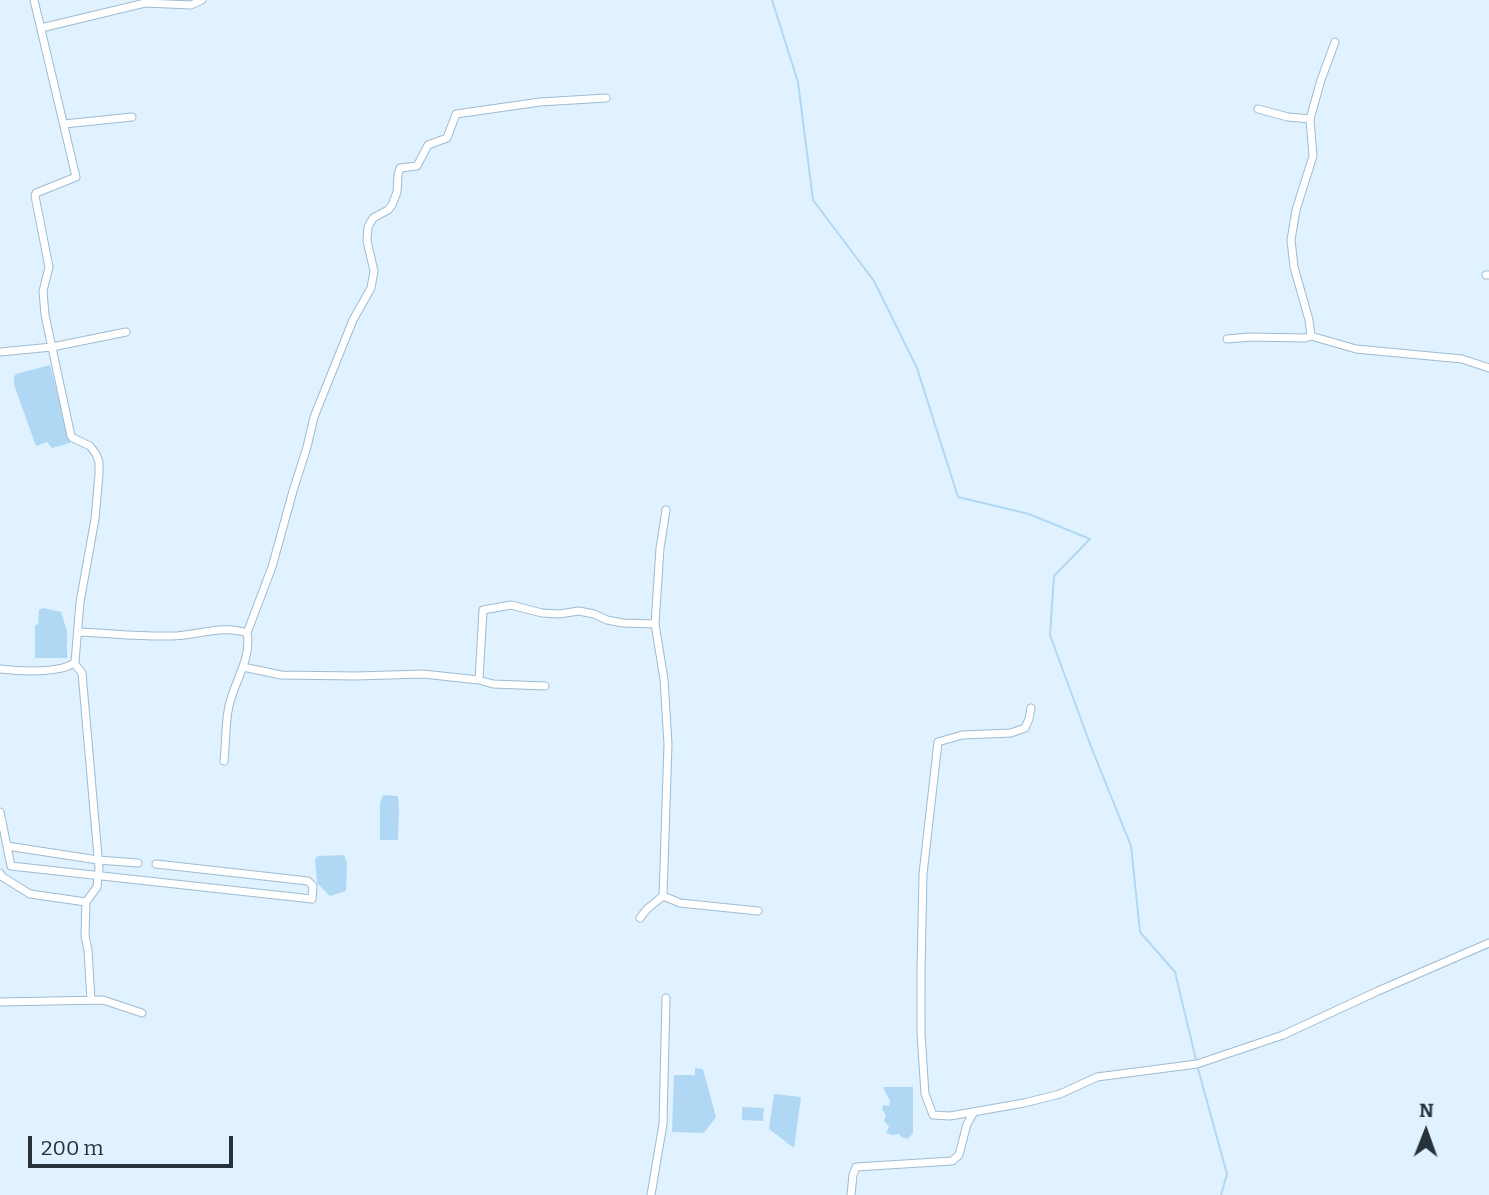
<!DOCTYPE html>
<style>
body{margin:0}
#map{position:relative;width:1489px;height:1195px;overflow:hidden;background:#e0f2ff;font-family:Bitter,serif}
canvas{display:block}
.north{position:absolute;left:1391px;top:1097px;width:70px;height:70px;-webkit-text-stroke:5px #e0f2ff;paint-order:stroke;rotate:1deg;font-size:19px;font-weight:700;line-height:28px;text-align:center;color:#27323b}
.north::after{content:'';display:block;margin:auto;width:24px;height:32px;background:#27323b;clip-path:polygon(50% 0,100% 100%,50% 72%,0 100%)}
.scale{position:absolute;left:28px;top:1136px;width:205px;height:32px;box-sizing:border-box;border:4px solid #27323b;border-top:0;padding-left:9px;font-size:21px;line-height:24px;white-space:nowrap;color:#27323b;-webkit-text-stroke:5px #e0f2ff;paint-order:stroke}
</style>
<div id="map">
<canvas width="1489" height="1195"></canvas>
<div class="north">N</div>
<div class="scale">200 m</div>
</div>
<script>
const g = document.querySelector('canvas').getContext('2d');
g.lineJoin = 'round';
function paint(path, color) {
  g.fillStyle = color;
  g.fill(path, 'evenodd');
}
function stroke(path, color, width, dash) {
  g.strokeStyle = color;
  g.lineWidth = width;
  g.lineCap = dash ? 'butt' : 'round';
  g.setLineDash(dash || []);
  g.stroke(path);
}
paint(new Path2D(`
 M50 365 70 443 52 448 47 442 36 446 14 385V377L16 374Z
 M43 608 61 612 67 631V658H35V626L38 624 39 610Z
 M383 795 398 796C400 811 398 825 398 840H380V803Z
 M344 855 347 863 346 891 330 896 317 883 315 859 318 856Z
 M695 1068 703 1069 716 1117 704 1133 672 1132 674 1075H695Z
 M883 1087H913V1133L908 1139 901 1137 899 1134 892 1135 886 1133 889 1126 884 1121 886 1115 882 1110 883 1105 889 1106 890 1101Z
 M774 1094 801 1097 794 1148 769 1129Z
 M742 1107 764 1108 763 1121 742 1120Z`), '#b0d8f4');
stroke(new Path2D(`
 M772 0 798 82 813 200 874 281 917 368 958 497 1029 514 1090 539 1054 576 1050 635 1090 744 1131 846 1140 932 1175 972 1196 1060
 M1197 1065 1227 1174 1221 1195`), '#b0d8f4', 2);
const minor = new Path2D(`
 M41 28 145 3 191 5 202 0
 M1258 109 1288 117 1310 119
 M64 124 132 117
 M1486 275H1489
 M1311 336 1309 320 1294 267 1291 240 1296 210 1313 156 1310 119 1321 80 1335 42
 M1227 339 1250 337 1305 338 1311 336 1356 349 1462 359 1489 368
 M0 352 52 347 126 332
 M78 632C109 633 140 637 171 636 196 636 223 624 247 633
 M74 663 82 673 99 868 97 887 86 902 85 936 88 950 91 1000
 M243 667 281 675 356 676 423 674 479 680 493 684 545 686
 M0 669C18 671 62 674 75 662L80 602 95 519 99 474V462L96 454 90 446 73 438 71 436 45 315 43 291 49 267 35 196 36 193 76 177 34 0
 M479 680 483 610 511 605 542 613 559 614 579 611 594 614 607 620 623 623 655 624
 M1031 708 1029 719 1025 728 1011 733 962 735 938 742 923 874 921 971V1033L925 1094 933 1115 950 1116 1024 1103 1060 1094 1097 1077 1197 1064 1283 1035 1378 991 1489 943
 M224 761C226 743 225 723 229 706 234 682 252 658 247 633L272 567 293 491 307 447 314 417 353 320 371 288 374 271 367 241 368 227 373 218 388 210 392 205 397 192 398 175 400 168 417 166 428 145 447 138 456 114 540 102 606 98
 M0 812 11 866 312 899 313 886 308 881 156 864
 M7 846 98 860 138 863
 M0 873 1 876 30 894 86 902
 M663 896 680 903 758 911
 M640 918 647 909 663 896 668 744 664 679 655 624 660 548 666 510
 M0 1002 103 1000 142 1013
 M651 1195 663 1124 666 998
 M851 1195 853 1175 856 1167 952 1161 959 1155 967 1124 974 1112`);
stroke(minor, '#9ebbd0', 9);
stroke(minor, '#fff', 7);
</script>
